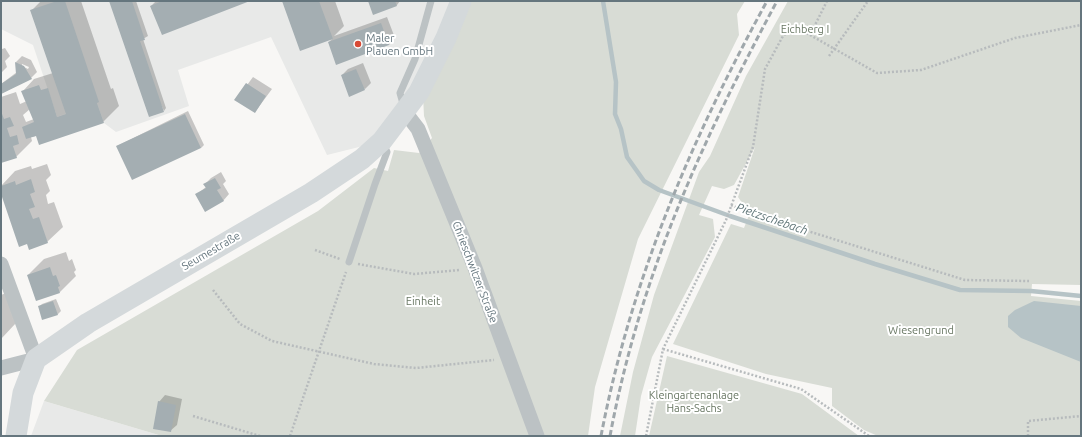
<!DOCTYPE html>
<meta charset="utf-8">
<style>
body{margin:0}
#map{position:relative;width:1082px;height:437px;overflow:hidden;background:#f8f7f5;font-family:Ubuntu,sans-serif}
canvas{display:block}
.frame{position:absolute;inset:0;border:2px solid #65767e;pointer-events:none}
</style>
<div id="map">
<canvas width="1082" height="437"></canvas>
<div class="frame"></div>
</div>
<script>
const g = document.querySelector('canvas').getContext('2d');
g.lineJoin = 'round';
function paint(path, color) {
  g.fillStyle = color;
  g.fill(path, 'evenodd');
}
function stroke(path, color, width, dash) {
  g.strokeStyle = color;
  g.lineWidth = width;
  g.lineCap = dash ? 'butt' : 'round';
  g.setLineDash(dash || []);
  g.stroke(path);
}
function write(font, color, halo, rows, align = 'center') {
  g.font = font + ' Ubuntu,sans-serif';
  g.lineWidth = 4;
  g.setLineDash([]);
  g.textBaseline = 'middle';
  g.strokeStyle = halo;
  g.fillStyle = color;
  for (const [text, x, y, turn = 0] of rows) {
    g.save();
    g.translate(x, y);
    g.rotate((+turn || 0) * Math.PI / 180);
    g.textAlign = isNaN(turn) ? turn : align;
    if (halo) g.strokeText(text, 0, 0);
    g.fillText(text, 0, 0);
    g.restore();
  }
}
paint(new Path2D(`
 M1 1H457L399 112 363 146 327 155 271 37 178 70 189 106 116 132 104 123 97 103 57 117 33 45 1 29Z
 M44 401 162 436H31Z`), '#e8e9e8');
paint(new Path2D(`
 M466 1H745L737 14 739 35 638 239 595 387 588 436H162L44 401 77 350 318 211 374 168 388 171 394 150 419 153 432 138 424 116 423 95Z
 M788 1H1081V285L1032 284 1031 296 1081 301V436H878L864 430 832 406V388L766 374 673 344 731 224 744 228 751 210 745 207 738 197 755 147 734 185 724 189 712 186 699 215 713 219 715 237 652 357 641 396 635 436H620L633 372 654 295 699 172 710 156 746 76Z
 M667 356 802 394 859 436H649Z`), '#d8dcd5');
paint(new Path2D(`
 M1034 301 1081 306V362L1021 338 1008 327V316L1015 310Z`), '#b6c3c6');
paint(new Path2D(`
 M41 1H81L111 89 113 88 119 106 103 122 31 137 32 141 16 157 1 162V97L16 92 20 104 27 101 23 91 34 79 53 73 31 11ZM30 109 34 119 26 122 23 115Z
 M110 1H136L148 36 143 39 166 108 164 111Z
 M156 1H247L151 6Z
 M283 1H335L344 26 334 36 387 17 395 38 389 45 329 42 333 38 301 50Z
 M369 1H400L397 5 374 13Z
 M1 47 2 49 5 48 10 56 5 61 7 67 1 73Z
 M22 56 31 60 37 72 31 78 1 94V84L17 72 16 62ZM22 64 29 67 28 69 22 66Z
 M363 63 371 83 365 89 342 75 348 69Z
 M253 77 272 89 255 112 236 100Z
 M188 111 204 145 201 148 117 146Z
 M47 164 51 175 46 180 50 191 46 195 48 204 54 202 63 227 47 242 1 191V186L15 171 31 166 32 169Z
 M221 172 226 181 223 184 229 194 223 201 196 195 206 187 205 184 211 178Z
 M66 252 69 261 72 259 76 270 74 272 76 276 60 292 36 300 28 275 44 259Z
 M6 293 16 323 1 339V295Z
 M56 299 61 311 58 314 43 319 39 307 42 304Z
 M165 395 182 399 177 425 170 431 159 402Z`), '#0003');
stroke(new Path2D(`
 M603 1 616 82 615 114 621 129 627 157 644 181 659 190 730 216 875 264 960 290 1031 291 1081 296`), '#b6c3c6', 4.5);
paint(new Path2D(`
 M57 1H65L99 102 97 103 104 123 39 145 36 136 26 139 22 127 34 122 21 91 39 85 41 90 48 88 57 117 66 114 30 10Z
 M109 1H132L145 40 140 41 164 112 149 117Z
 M162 1H250L162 35 150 6Z
 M282 1H319L333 39 300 51Z
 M368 1H395L397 6 373 15Z
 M381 23 389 45 336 65 328 42Z
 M15 62 24 66 32 79 1 94V84L16 74Z
 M356 69 365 90 349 97 341 75Z
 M246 83 266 96 255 113 234 100Z
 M1 111 4 119 10 117 14 126 7 128 10 137 17 135 19 144 13 146 17 158 1 163Z
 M185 114 201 148 132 180 116 146Z
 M215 178 221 188 217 190 224 201 205 212 195 194 206 188 203 184Z
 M31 179 35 192 30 194 35 207 29 209 33 219 39 217 48 243 29 250 27 244 19 247 1 194V186L15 181 16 185Z
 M50 267 53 276 56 275 60 286 58 287 60 293 36 301 27 275Z
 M53 301 58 315 42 320 38 306Z
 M158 401 176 405 171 432 153 429Z`), '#a4aeb2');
stroke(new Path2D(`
 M810 35 877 73 921 70 1015 38 1081 25
 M829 56 868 1
 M731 205 750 213 965 280 1029 281
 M315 250 340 259
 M358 264 414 274 460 270
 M213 290 240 324 272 341 374 364 416 368 494 360
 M663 349 801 389 869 436
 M193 416 260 436
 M290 436 346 272
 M646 436 663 349 726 220 753 147 765 69 783 36 795 26 810 35 827 1
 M1028 436V421L1081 416`), '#b7bbbd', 2.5, [2, 2]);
stroke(new Path2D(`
 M404 107 400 93 415 59 431 1
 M349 262 375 184 387 152 383 143`), '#bcc2c4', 7);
stroke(new Path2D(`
 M405 112 418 129 475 268 537 436
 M1 264 36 359 1 368`), '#bcc2c4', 15);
stroke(new Path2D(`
 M16 436 23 393 36 359 88 323 311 193 362 159 382 141 419 92 446 38 461 1`), '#d4d9db', 21);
stroke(new Path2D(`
 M601 436C631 280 691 140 767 1
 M610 436C640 276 701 143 777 1`), '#9fa7ab', 3, [6, 3]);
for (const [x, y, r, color] of [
 [358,44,4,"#d84a35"]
]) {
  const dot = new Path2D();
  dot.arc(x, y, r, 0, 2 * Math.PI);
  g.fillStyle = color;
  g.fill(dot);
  stroke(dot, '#fff', 1.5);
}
write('11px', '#687763', '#fff', [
 ["Eichberg I",805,29],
 ["Einheit",423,301],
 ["Wiesengrund",921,330],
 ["Kleingartenanlage",694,395],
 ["Hans-Sachs",694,408]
]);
write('11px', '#65767e', '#fff', [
 ["Maler",366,38],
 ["Plauen GmbH",366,51]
], 'left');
write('11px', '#65767e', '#fff', [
 ["Seumestraße",211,251,-30],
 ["Chrieschwitzer Straße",475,272,69]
]);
write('italic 12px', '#5f7578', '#fff', [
 ["Pietzschebach",772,219,19]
]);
</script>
